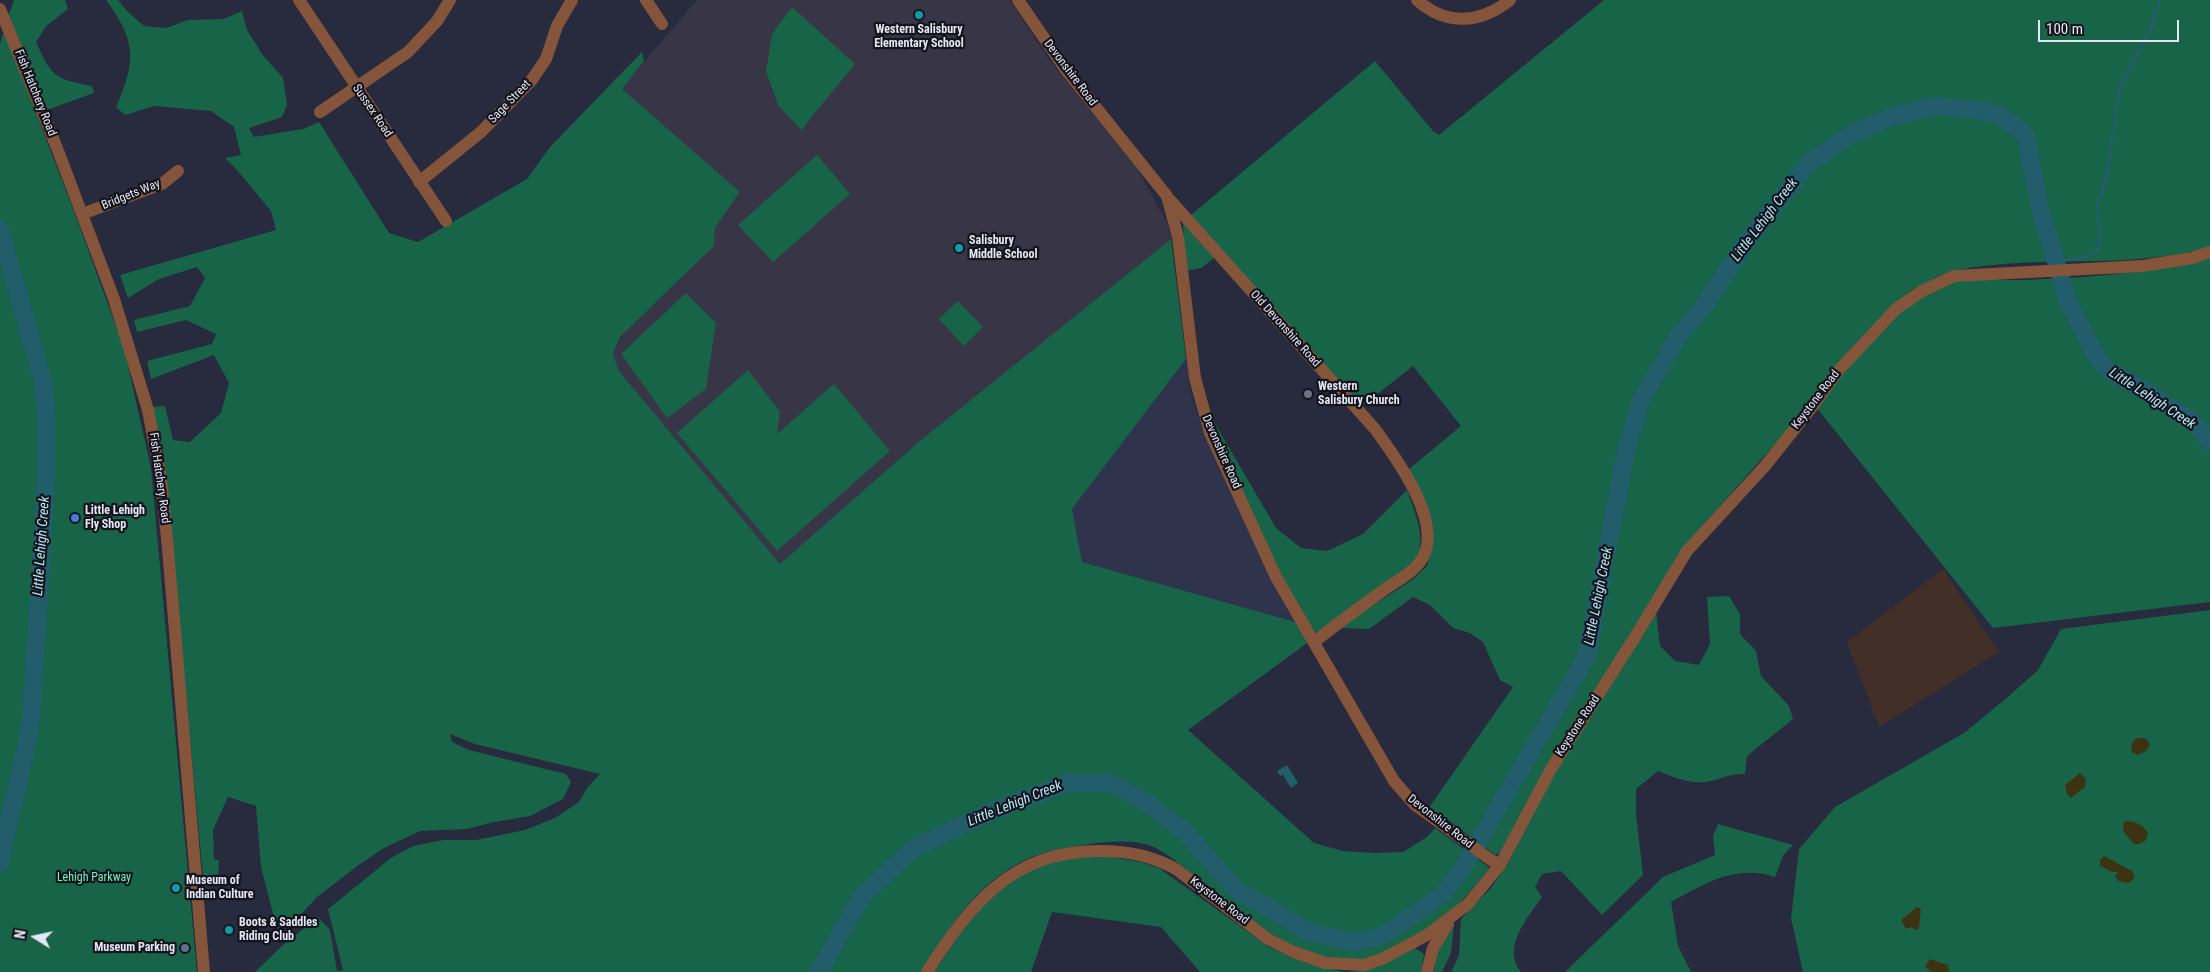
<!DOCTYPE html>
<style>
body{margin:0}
#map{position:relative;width:2210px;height:972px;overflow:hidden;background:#282a3d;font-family:"Roboto Condensed",sans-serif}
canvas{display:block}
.north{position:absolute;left:10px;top:912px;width:50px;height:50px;-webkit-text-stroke:4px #13141c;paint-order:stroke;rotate:280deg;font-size:14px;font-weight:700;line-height:20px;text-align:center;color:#e5e6f3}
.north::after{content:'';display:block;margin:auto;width:18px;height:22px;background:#e5e6f3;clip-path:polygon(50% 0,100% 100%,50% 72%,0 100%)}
.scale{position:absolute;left:2038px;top:20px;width:141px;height:22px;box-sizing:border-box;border:2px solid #e5e6f3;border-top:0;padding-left:6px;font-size:15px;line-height:18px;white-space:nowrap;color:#e5e6f3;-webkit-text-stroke:4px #13141c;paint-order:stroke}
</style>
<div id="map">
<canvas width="2210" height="972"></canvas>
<div class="north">N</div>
<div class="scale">100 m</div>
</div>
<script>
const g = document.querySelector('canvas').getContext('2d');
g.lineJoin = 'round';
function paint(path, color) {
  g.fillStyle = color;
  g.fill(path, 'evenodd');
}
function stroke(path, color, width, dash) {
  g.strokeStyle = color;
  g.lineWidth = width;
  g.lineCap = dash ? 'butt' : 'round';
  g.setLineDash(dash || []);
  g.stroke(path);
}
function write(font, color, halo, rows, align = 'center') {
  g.font = font + ' "Roboto Condensed",sans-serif';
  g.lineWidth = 4.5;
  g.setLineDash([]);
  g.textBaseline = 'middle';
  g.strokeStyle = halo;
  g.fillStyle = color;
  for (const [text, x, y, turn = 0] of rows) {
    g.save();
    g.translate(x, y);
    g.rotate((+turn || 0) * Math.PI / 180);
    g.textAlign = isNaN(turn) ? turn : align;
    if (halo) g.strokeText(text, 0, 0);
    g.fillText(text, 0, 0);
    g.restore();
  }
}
paint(new Path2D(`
 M1943 569 1999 652 1879 727 1847 642Z`), '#412f28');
paint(new Path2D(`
 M1186 359 1191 396 1210 448 1299 623 1082 562 1072 509Z`), '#30334c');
paint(new Path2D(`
 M697 0H1010L1050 61 1137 168 1167 223 1171 239 922 439 780 565 619 371 613 353 623 334 714 246 715 228 740 193 621 89Z`), '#383546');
paint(new Path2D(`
 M14 0H65L68 9 46 26 36 42C52 77 55 79 92 86L94 93 47 110 8 17Z
 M106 0H118L127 11 144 26 166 28 188 20 224 19 242 11 247 30 262 54 283 78 287 105 282 117 249 128 254 137 303 129 319 122 389 233 418 242 527 179 550 147 642 52 644 61 622 89 740 192 715 228 714 246 621 336 613 353 619 371 780 564 922 439 1171 239 1186 359 1072 509 1082 562 1299 623 1310 641 1188 730 1314 843 1343 851 1374 853 1403 852 1427 837 1435 828 1490 868C1480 880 1469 893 1458 905 1441 921 1383 959 1360 960 1298 964 1244 916 1199 879 1184 868 1167 852 1149 845 1126 838 1094 843 1071 847 995 857 958 912 921 972H255L283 945 318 917 330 930 337 971 343 970 328 909 391 858 413 846 443 840H476L525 830 555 818 579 802 587 788 600 774 475 744 450 734 452 742 469 750 566 774 571 782 563 799 530 816 494 822 467 829 420 831 384 848 356 867 317 897 294 922 277 929 261 867 256 806 228 797 213 830 214 859 219 861 218 882 204 887 163 450 151 407 165 406 173 440 190 442 221 413 229 383 214 355 151 379 147 361 212 344 216 334 186 320 137 332 134 320 190 306 205 278 197 267 159 279 128 298 120 275 276 230 271 211 238 171 225 158 241 155 234 127 211 111 154 106 125 115 116 107C136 61 137 42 106 0Z
 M1604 0H2210V247C2126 271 2038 253 1953 271 1939 274 1925 284 1912 290L1702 526 1503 851 1495 855 1444 817 1428 809 1513 687 1500 680 1483 642 1470 633 1453 628 1430 605 1413 597 1369 629 1338 628 1412 580 1427 566 1432 545 1409 469 1461 426 1413 366 1361 407 1191 215 1375 61 1433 131 1439 135Z
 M792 7 855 64 801 130 778 105 766 71 772 34Z
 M4 31 75 214 124 348 151 468 197 972H0V44Z
 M817 155 850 194 773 262 738 225Z
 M1183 223 1214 258 1201 268 1186 271Z
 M2210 258V602L1993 628 1816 407C1850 359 1904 291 1965 279 1978 276 1994 280 2007 280 2019 280 2032 280 2045 279 2100 277 2156 271 2210 258Z
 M686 293 716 323 706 389 667 418 621 354Z
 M958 301 983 327 964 346 939 319Z
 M748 370 780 412 777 434 834 384 890 451 777 551 677 433Z
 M1202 389 1214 422 1276 528 1301 548 1327 551 1363 534 1407 490C1415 513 1426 536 1417 560L1319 633 1312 630 1281 577 1213 426Z
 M1729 596 1740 614V634L1756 651 1761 676 1789 706 1793 719 1747 756 1745 774C1730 773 1720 780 1705 782 1690 784 1673 777 1658 771L1636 789V814L1643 875 1602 915 1561 871 1542 874 1535 887 1542 897C1528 917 1501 948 1521 972H1451L1459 955 1461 919 1491 888 1507 865 1555 771 1656 611 1660 646 1675 661 1699 665 1710 644 1707 597Z
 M2210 610V972H1803L1791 918 1799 849 1835 807 1964 733 2009 696 2038 670 2061 629Z
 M1718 824 1793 845 1783 856 1775 877C1735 864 1705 884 1671 902L1678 946 1691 972H1565L1663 877 1715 855 1713 836Z
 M1106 856 1140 862 1159 868 1269 947 1306 963 1344 972H1200L1161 927 1052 912 1031 972H934C962 931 991 882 1041 865 1062 858 1084 857 1106 856Z
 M1454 923 1451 953 1442 972H1434L1437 952Z
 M1415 948 1424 954 1421 972H1349L1378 967Z`), '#176449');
paint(new Path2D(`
 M2138 738H2146L2150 745 2146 751 2138 755 2132 752C2130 746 2132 740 2138 738Z
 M2080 773 2086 779 2085 787 2071 798 2067 794 2065 785Z
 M2124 821C2135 821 2142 824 2148 833 2147 841 2142 845 2134 844L2123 831Z
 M2104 856 2132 871 2135 878 2128 883 2118 881 2115 876 2118 872H2112L2100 866V859Z
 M1917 907 1921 909 1919 928 1916 930 1911 927 1906 929 1901 920Z
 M1930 959 1948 965 1949 972H1931L1925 966Z`), '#3c3313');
paint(new Path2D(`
 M1287 765 1298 783 1291 788 1283 775 1280 776 1277 771Z`), '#215d6a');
stroke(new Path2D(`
 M2055 260 2082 259 2100 248 2097 205 2106 180 2120 87 2152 27 2160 0`), '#215d6a', 3);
stroke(new Path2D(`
 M0 230 43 381 46 413V483L31 719C24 768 8 815 0 864
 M819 972 861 897 914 848 992 811 1067 783H1111L1147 803 1184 831 1238 892 1264 905 1308 932 1353 942 1383 936 1444 893 1464 866 1587 656 1626 451 1641 400 1679 335 1703 307 1747 241 1809 163 1850 135 1891 117 1935 106 1976 110 1998 114 2026 135 2040 209 2068 302 2099 361 2107 370 2139 387 2192 421 2210 442`), '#215d6a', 18);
stroke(new Path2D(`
 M299 0 446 221
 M646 0 662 24
 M1018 0 1066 70 1167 196 1178 237 1195 378 1210 433 1276 577 1394 781 1415 805 1491 860 1500 865
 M1417 0C1446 26 1480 24 1510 0
 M0 9 57 148 114 299 148 410 161 478 168 549 204 972
 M320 112 408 52 437 21 450 0
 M419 182 481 132 531 81 546 59 557 26 572 0
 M1170 200 1375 429C1396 458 1444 522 1422 559 1414 572 1397 581 1384 590 1360 607 1337 624 1314 642
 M82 214 162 184 178 171
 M927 972C969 906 1011 852 1095 851 1124 850 1151 855 1176 869L1268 939 1294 952 1325 963 1364 965 1382 959 1427 935 1468 904 1500 865 1551 769 1635 637 1687 551 1765 466 1812 407 1838 371 1896 309 1922 291 1954 276 2143 266 2192 258 2210 252
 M1427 972 1433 948 1448 924`), '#84543b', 12);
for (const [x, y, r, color] of [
 [919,15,5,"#0f9aa8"],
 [959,248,5,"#0f9aa8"],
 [1308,394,5,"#6b7280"],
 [75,518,5,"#3f7fe0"],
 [176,888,5,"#0f9aa8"],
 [229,930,5,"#0f9aa8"],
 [185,948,5,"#5c6f8a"]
]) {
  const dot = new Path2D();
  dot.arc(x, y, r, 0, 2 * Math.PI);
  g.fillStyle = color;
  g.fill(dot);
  stroke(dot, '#13141c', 2);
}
write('bold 12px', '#e5e6f3', '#13141c', [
 ["Western Salisbury",919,30,"center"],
 ["Elementary School",919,44,"center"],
 ["Salisbury",969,241],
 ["Middle School",969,255],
 ["Western",1318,387],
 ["Salisbury Church",1318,401],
 ["Little Lehigh",85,511],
 ["Fly Shop",85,525],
 ["Museum of",186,881],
 ["Indian Culture",186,895],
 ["Boots & Saddles",239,923],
 ["Riding Club",239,937],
 ["Museum Parking",175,948,"right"]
], 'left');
write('12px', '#e5e6f3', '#13141c', [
 ["Devonshire Road",1070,73,53],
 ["Fish Hatchery Road",35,93,68],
 ["Sage Street",510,102,-46],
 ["Sussex Road",372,111,56],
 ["Bridgets Way",131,195,-22],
 ["Old Devonshire Road",1285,329,48],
 ["Keystone Road",1816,400,-53],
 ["Devonshire Road",1221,452,66],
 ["Fish Hatchery Road",159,478,82],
 ["Keystone Road",1578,726,-57],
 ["Devonshire Road",1440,822,38],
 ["Keystone Road",1219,901,37]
]);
write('12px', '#73f4c0', '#13141c', [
 ["Lehigh Parkway",94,878]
]);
write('italic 14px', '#b6e8f5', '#13141c', [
 ["Little Lehigh Creek",1765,220,-53],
 ["Little Lehigh Creek",2152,399,33],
 ["Little Lehigh Creek",42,546,-86],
 ["Little Lehigh Creek",1599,596,-79],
 ["Little Lehigh Creek",1015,804,-22]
]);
</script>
